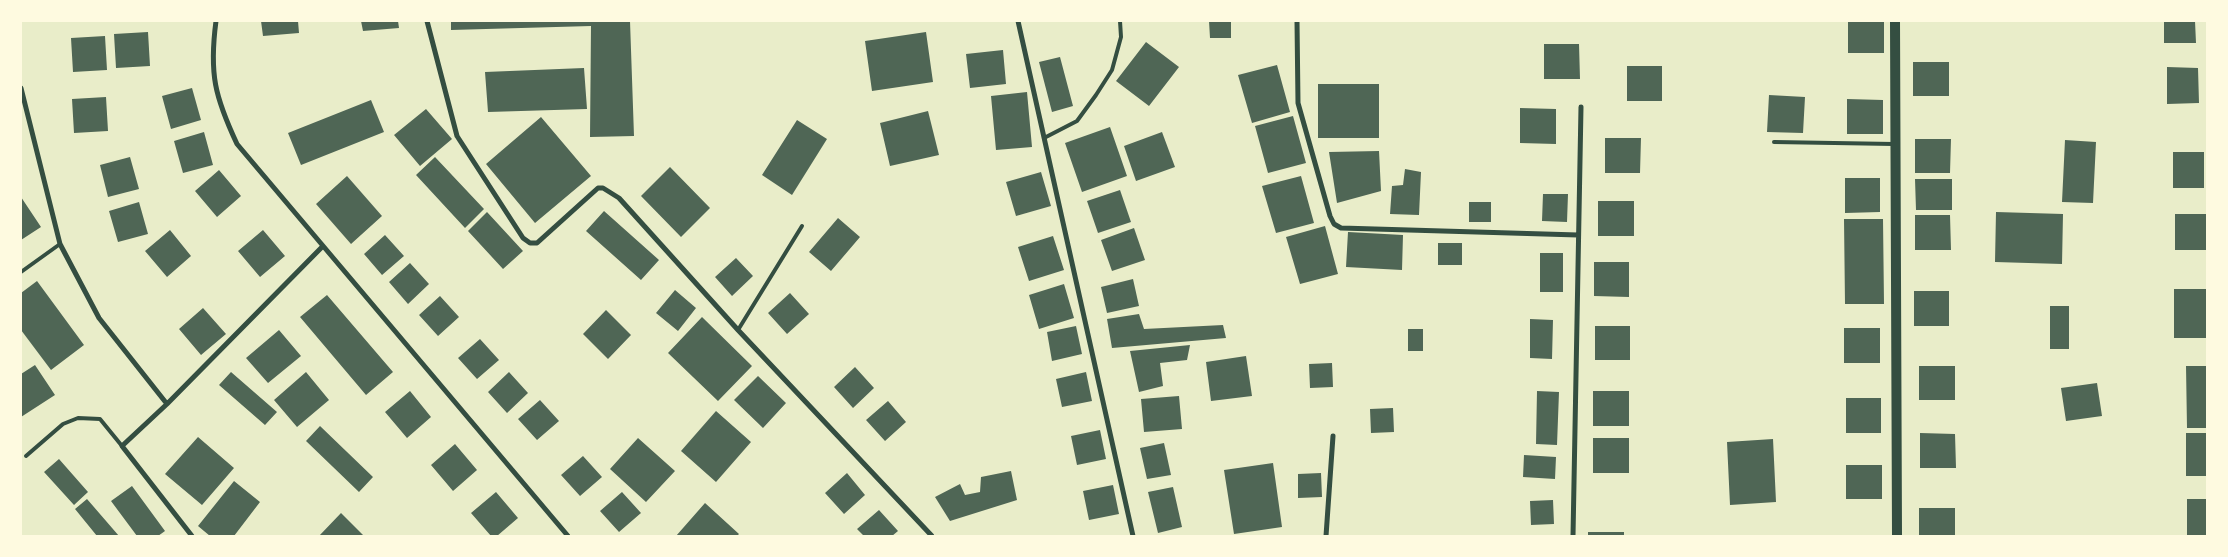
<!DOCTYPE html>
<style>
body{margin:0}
#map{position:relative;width:2228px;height:557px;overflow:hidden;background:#e9edc9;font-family:Roboto,sans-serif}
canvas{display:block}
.frame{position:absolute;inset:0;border:22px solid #fefae0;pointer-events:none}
</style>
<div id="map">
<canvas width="2228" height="557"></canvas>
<div class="frame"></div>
</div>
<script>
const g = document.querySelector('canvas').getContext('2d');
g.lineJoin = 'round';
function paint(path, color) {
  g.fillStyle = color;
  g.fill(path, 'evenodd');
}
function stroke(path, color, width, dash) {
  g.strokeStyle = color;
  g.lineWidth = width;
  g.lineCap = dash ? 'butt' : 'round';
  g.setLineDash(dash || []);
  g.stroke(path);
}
paint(new Path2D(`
 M261 21H298L299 33 263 36Z
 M361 21H398L399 28 363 31Z
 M451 21H630L634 136 590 137 591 26 451 30Z
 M1209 21H1231V38H1210Z
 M1848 21H1884V53H1848Z
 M2164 21H2195L2196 43H2164Z
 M148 32 150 66 116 68 114 34Z
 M926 32 933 82 872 91 865 41Z
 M105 36 107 70 73 72 71 38Z
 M1146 42 1179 67 1149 106 1116 81Z
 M1544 44H1579L1580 79H1544Z
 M1003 50 1006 84 970 88 966 54Z
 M1060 57 1073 106 1052 112 1039 62Z
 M1913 62H1949V96H1913Z
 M1277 65 1290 112 1252 123 1238 75Z
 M1627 66H1662V101H1627Z
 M2167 67 2198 68 2199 103 2167 104Z
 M584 68 587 109 488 112 485 72Z
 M1318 84H1379V138H1318Z
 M192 88 201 120 171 129 162 96Z
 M1027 92 1032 147 996 150 991 96Z
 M1769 95 1805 97 1803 133 1767 132Z
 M106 97 108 131 74 133 72 99Z
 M1847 99 1883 100V134H1847Z
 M371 100 384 132 301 165 288 133Z
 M1520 108 1556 109V144L1520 143Z
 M426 109 452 139 420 166 394 135Z
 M928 111 939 155 890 166 880 123Z
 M1293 116 1306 163 1268 173 1255 126Z
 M541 117 591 176 535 223 486 164Z
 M797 120 827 139 792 195 762 175Z
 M1110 127 1127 176 1082 192 1065 143Z
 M204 132 213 165 183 173 174 141Z
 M1162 132 1175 167 1136 181 1124 146Z
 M1605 138H1641L1640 173H1605Z
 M1915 139H1951L1950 173H1915Z
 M2065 140 2096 142 2093 203 2062 202Z
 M1379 151 1381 191 1337 203 1329 152Z
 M2173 152H2204V188H2173Z
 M130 157 139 189 108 197 100 165Z
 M435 157 484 209 465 228 416 175Z
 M670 167 710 208 681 237 641 196Z
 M1405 169 1421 172 1419 215 1390 214 1392 186 1403 185Z
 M219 170 241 196 217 217 195 191Z
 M1041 172 1051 206 1016 216 1006 182Z
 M347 176 382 216 351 244 316 204Z
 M1301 176 1314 223 1276 233 1262 186Z
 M1845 178H1880V212L1845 213Z
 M1915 179H1952V210H1916Z
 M1120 190 1131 222 1098 233 1087 201Z
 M1543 194H1568L1567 222 1542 221Z
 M21 197 41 227 21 240Z
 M1598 201H1634V236H1598Z
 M139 202 148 234 118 242 109 211Z
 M1469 202H1491V222H1469Z
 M604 211 659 260 641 280 586 231Z
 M487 212 523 251 503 269 468 231Z
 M1996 212 2063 214 2062 264 1995 262Z
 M2175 214H2206L2207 250H2175Z
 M1915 215H1950L1951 250H1915Z
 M838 218 860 237 831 271 809 252Z
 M1844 219H1883L1884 304H1845Z
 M1325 226 1338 274 1300 284 1286 237Z
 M1134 228 1145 260 1112 271 1101 240Z
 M170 230 191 256 167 277 145 251Z
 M263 230 285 256 260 277 238 251Z
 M1348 232 1403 235 1402 270 1346 267Z
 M385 235 404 256 382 275 364 254Z
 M1053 236 1064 270 1029 281 1018 247Z
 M1438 243H1462V265H1438Z
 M1540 253H1563V292H1540Z
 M736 258 753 276 732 296 715 277Z
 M1594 262H1629V297L1594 296Z
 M410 263 429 284 408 304 389 282Z
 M1133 279 1139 306 1107 313 1101 287Z
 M37 281 84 345 51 370 21 330V293Z
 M1064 284 1074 318 1039 329 1029 295Z
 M2174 289H2207V338H2174Z
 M675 290 696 308 678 331 656 313Z
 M1914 291H1949V326H1914Z
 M790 293 809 314 787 334 768 313Z
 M327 295 393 372 366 395 300 317Z
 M440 296 459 317 438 336 419 315Z
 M2050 306H2069V349H2050Z
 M203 308 226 334 201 355 179 329Z
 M606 310 631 335 608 359 583 334Z
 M1139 314 1144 329 1223 325 1226 338 1112 348 1107 319Z
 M702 317 752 366 718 401 668 353Z
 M1530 319 1553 320 1552 359 1530 358Z
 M1076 326 1082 354 1052 361 1047 332Z
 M1595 326H1630V360H1595Z
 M1844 328H1880V363H1844Z
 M1408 329H1423V351H1408Z
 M279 330 301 356 268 383 246 358Z
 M480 339 499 360 477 379 458 358Z
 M1190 345 1187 360 1160 363 1163 386 1139 392 1130 351Z
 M1246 356 1252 396 1211 401 1206 362Z
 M1332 363 1333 387 1310 388 1309 364Z
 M35 365 55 395 21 417V374Z
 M1919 366H1955V400H1919Z
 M2186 366H2207V428H2187Z
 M855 367 874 388 853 408 834 387Z
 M231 372 277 412 265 425 219 385Z
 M306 372 329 400 297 427 274 400Z
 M509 372 528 393 507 413 488 392Z
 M1086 372 1092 401 1062 407 1056 379Z
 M758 376 786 403 763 428 734 400Z
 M2097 383 2102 416 2066 421 2061 388Z
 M410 391 431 417 407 438 385 412Z
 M1537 391 1559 392 1557 445 1536 444Z
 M1593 391H1629V426H1593Z
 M1179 396 1182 429 1144 432 1141 399Z
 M1846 398H1881V433H1846Z
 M540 400 559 421 537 440 518 419Z
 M888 401 906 422 885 441 866 420Z
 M1393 408 1394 432 1371 433 1370 409Z
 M716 411 751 442 716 482 681 451Z
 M320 426 373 477 359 492 306 441Z
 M1100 430 1106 459 1077 465 1071 436Z
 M1920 433 1955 434 1956 468H1920Z
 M2186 433H2207V476H2186Z
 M198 437 234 468 202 505 165 474Z
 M638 438 675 471 646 502 610 469Z
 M1593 438H1629V473H1593Z
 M1773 439 1776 502 1730 505 1727 442Z
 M1164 443 1171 475 1147 479 1140 448Z
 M455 444 477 470 453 491 431 465Z
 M1524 455 1556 457 1555 479 1523 477Z
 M583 456 602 477 580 496 561 475Z
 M59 459 88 492 74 505 44 472Z
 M1273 463 1282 527 1234 534 1224 470Z
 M1846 465H1882V499H1846Z
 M1011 471 1017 500 950 521 935 497 960 484 965 495 980 492 981 477Z
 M847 473 865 495 844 514 825 493Z
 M1321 473 1322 497 1298 498V474Z
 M234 481 260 502 234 536H210L198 526Z
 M1113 485 1119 514 1089 520 1083 491Z
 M132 486 165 531 158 536H137L111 501Z
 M1173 487 1182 527 1158 533 1148 492Z
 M496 492 518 518 497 536H491L471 513Z
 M622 492 641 513 619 532 600 511Z
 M87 499 119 536H97L75 509Z
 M2187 499H2207V536H2187Z
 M1553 500 1554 524 1531 525 1530 501Z
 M705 503 739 534 737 536H676Z
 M1919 508H1955V536H1919Z
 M879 510 898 531 892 536H864L857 529Z
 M341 513 364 536H319Z
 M1588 532H1624V536H1588Z`), '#4f6655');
stroke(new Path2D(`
 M1046 137 1077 121 1096 95 1112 70 1121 37 1120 21
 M1774 142 1894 144
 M21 272 60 244
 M738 330 802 226
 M26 456 63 424 78 418 100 419 122 446`), '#344e41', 4);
stroke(new Path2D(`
 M216 21C209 74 215 97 237 144L568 536
 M427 21 457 136 523 238 530 243H537L598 188H603L619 198 738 330 932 536
 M1018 21 1133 536
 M1297 21 1298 103 1330 216 1334 224 1341 228 1578 235
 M21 88 60 244 99 318 167 404
 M192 536 122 446 167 404 323 246
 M1326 536 1333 436
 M1573 536 1581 107`), '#344e41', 5);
stroke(new Path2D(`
 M1895 21 1897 536`), '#344e41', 10);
</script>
